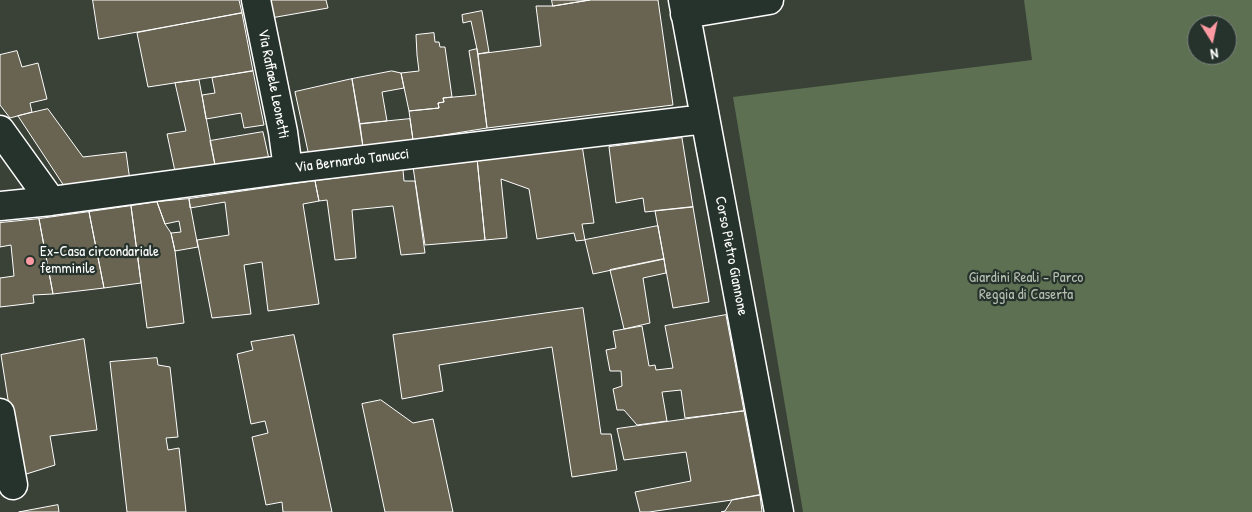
<!DOCTYPE html>
<style>
body{margin:0}
#map{position:relative;width:1252px;height:512px;overflow:hidden;background:#3a4238;font-family:"Patrick Hand",sans-serif}
canvas{display:block}
.north{position:absolute;left:1187px;top:15px;width:50px;height:50px;box-sizing:border-box;background:#26332d;border:1px solid #7d8581;border-radius:50%;rotate:170deg;font-size:14px;font-weight:700;line-height:20px;text-align:center;color:#fff}
.north::after{content:'';display:block;margin:auto;width:18px;height:22px;background:#ff9aa2;clip-path:polygon(50% 0,100% 100%,50% 72%,0 100%)}
</style>
<div id="map">
<canvas width="1252" height="512"></canvas>
<div class="north">N</div>
</div>
<script>
const g = document.querySelector('canvas').getContext('2d');
g.lineJoin = 'round';
function paint(path, color) {
  g.fillStyle = color;
  g.fill(path, 'evenodd');
}
function stroke(path, color, width, dash) {
  g.strokeStyle = color;
  g.lineWidth = width;
  g.lineCap = dash ? 'butt' : 'round';
  g.setLineDash(dash || []);
  g.stroke(path);
}
function write(font, color, halo, rows, align = 'center') {
  g.font = font + ' "Patrick Hand",sans-serif';
  g.lineWidth = 4.5;
  g.setLineDash([]);
  g.textBaseline = 'middle';
  g.strokeStyle = halo;
  g.fillStyle = color;
  for (const [text, x, y, turn = 0] of rows) {
    g.save();
    g.translate(x, y);
    g.rotate((+turn || 0) * Math.PI / 180);
    g.textAlign = isNaN(turn) ? turn : align;
    if (halo) g.strokeText(text, 0, 0);
    g.fillText(text, 0, 0);
    g.restore();
  }
}
paint(new Path2D(`
 M1024 0H1252V512H803L733 97 1032 60ZM1197 25H1227V55H1197Z`), '#5e7052');
const building = new Path2D(`
 M93 0H239L242 13 99 39Z
 M268 0H326L328 8 271 18Z
 M552 0H590L553 6Z
 M590 0H658L673 105 487 128 478 54 541 46 536 6H553Z
 M482 11 489 52 478 54 471 21 463 23 462 15Z
 M242 13 253 71 148 87 137 33Z
 M434 33 435 42H439L440 47H445L452 97 443 98 444 102 438 103 439 108 409 111 401 73 419 71 417 55 416 35Z
 M477 49 487 128 413 140 409 111 439 108 438 103 444 102 443 98 476 95 469 51Z
 M17 51 22 67 38 63 47 99 30 103 32 112 10 118 0 105V55Z
 M253 71 264 125 244 128 241 113 206 119 202 95 215 93 212 78Z
 M392 71 401 73 404 88 382 92 387 121 360 124 352 79Z
 M352 79 363 147 309 156 295 92Z
 M199 80 216 170 176 176 167 134 186 131 175 83Z
 M48 109 83 157 126 152 130 181 66 189 18 116Z
 M410 119 413 140 363 147 360 124Z
 M263 132 269 159 216 170 210 141Z
 M682 138 693 207 645 212 643 198 616 203 609 147Z
 M582 145 594 223 582 224 585 240 576 241 574 233 537 239 529 189 501 179 507 238 485 240 477 158Z
 M477 158 485 240 425 245 413 167Z
 M403 170 404 181H415L425 253 401 255 393 206 352 210 356 258 335 260 327 200 319 201 315 181Z
 M315 181 319 201 303 204 319 304 268 311 262 262 244 265 251 314 212 318 197 240 229 235 225 202 190 208 189 199Z
 M189 199 198 247 175 251 171 233 181 232 179 221 165 224 157 202Z
 M157 202 165 224 171 233 175 251 184 323 147 328 131 206Z
 M131 206 141 283 104 288 89 212Z
 M693 207 709 302 673 308 655 211Z
 M89 212 104 288 53 294 39 219Z
 M39 219 53 294 33 295 34 303 0 307V278L14 276 11 245 0 247V223Z
 M658 226 664 259 593 274 585 240Z
 M664 259 666 273 643 278 650 323 624 329 610 270Z
 M583 308 601 434H611L617 470 572 477 552 347 439 365 443 391 402 399 393 335Z
 M726 315 744 411 685 418 681 390 662 392 667 421 637 425 624 410H617L613 389 622 386 621 371H610L606 350 616 348 613 331 642 326 649 366 655 365 656 370 673 368 665 326Z
 M294 335 332 512H283L282 502 266 505 252 437 268 433 265 421 251 424 237 354 253 350 251 342Z
 M84 339 97 430 50 436 55 465 20 476 1 355Z
 M157 358 158 365 170 367 178 437 166 438 168 450 179 448 186 512H127L110 362Z
 M381 400 413 423 433 419 453 512H385L362 404Z
 M744 411 760 495 732 500 649 512H640L635 492 691 481 686 452 624 460 617 429Z
 M760 495 762 512H721L725 511 732 500Z
 M58 505 59 512H19Z`);
paint(building, '#686451');
stroke(building, '#fff', 1);
const minor = new Path2D(`
 M256 0 283 132 288 169
 M683 0 779 512
 M685 14 769 0
 M0 130 51 201
 M0 206 51 201 288 169 705 119
 M0 413 13 485`);
stroke(minor, '#fff', 31);
stroke(minor, '#26332d', 28);
for (const [x, y, r, color] of [
 [30,261,5,"#ff9aa2"]
]) {
  const dot = new Path2D();
  dot.arc(x, y, r, 0, 2 * Math.PI);
  g.fillStyle = color;
  g.fill(dot);
  stroke(dot, '#26332d', 2);
}
write('15px', '#fff', '#26332d', [
 ["Via Raffaele Leonetti",273,84,79],
 ["Via Bernardo Tanucci",352,161,-7],
 ["Corso Pietro Giannone",731,256,79]
]);
write('15px', '#fff', '#26332d', [
 ["Ex-Casa circondariale",40,252],
 ["femminile",40,269]
], 'left');
write('15px', '#b7bfb1', '#26332d', [
 ["Giardini Reali - Parco",1026,278],
 ["Reggia di Caserta",1026,295]
]);
</script>
